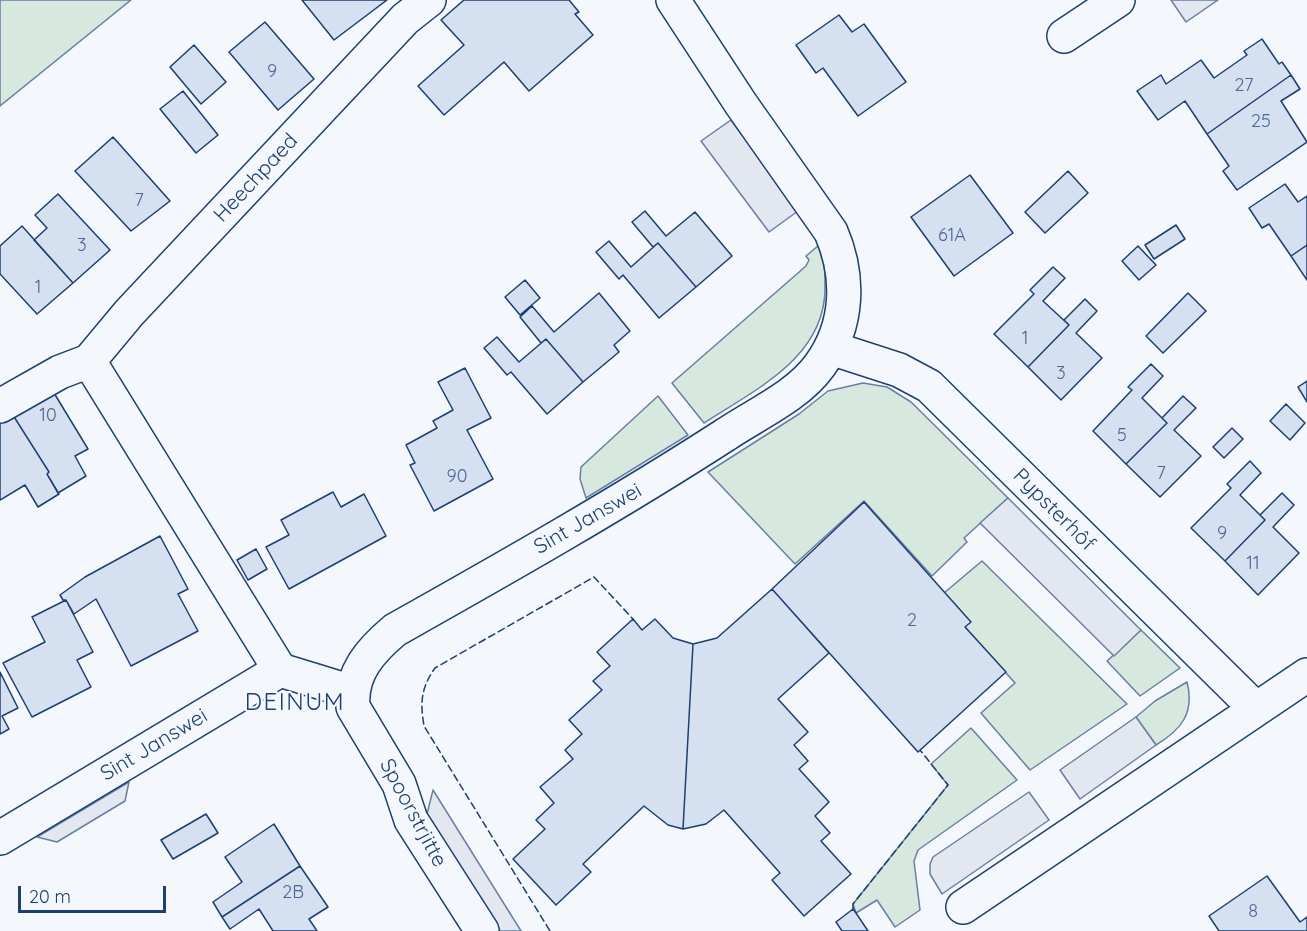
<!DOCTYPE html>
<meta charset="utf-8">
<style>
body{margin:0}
#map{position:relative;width:1307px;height:931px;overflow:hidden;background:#f4f7fb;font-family:Quicksand,sans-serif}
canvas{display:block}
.scale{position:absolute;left:18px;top:886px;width:148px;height:27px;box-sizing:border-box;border:3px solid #1d3f73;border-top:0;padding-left:8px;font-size:18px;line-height:21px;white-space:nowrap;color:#1d3f73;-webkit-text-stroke:4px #f4f7fb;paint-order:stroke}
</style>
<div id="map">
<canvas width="1307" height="931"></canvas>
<div class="scale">20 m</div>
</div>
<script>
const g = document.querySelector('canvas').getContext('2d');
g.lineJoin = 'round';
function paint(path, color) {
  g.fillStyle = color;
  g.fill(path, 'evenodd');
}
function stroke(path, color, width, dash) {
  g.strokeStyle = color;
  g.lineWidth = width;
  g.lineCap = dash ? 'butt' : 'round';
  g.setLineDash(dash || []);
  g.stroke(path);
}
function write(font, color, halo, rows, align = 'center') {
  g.font = font + ' Quicksand,sans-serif';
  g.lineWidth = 4.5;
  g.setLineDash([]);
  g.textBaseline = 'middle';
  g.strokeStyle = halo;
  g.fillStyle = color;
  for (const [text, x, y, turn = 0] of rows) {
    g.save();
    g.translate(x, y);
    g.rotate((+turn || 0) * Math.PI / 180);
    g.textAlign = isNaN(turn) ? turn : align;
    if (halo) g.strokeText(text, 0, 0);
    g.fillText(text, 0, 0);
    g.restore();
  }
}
const green = new Path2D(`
 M0 0H131L0 106Z
 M819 245C825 258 825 271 825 285 827 357 756 389 704 423L672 383 806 266 809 260 806 256Z
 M863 383 887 387 911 402 1008 498 964 538 967 542 932 576 864 501 795 564 708 472 799 414 828 391Z
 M658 396 688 435 586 498 580 479 581 467Z
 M982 561 1127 704 1030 770 981 713 1015 683 965 627 944 593Z
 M1141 630 1180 668 1140 696 1107 661Z
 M1187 682C1195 713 1181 730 1156 745L1136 717 1155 701Z
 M971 728 1017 780 918 850 914 861 920 910 895 927 877 900 856 913 853 904 948 785 931 764Z`);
paint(green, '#d7e8df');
stroke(green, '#687fa3', 1.5);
const parking = new Path2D(`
 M1171 0H1218L1186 22Z
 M731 120 798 211 769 232 701 141Z
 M1008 498 1141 630 1114 656 980 523Z
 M1136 717 1156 745 1080 799 1060 770Z
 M129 782 125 801 57 842 37 837Z
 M433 790 521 931H500L427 814Z
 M1029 792 1049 820 942 894 930 874V864L933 857Z`);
paint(parking, '#e3e8f0');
stroke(parking, '#687fa3', 1.5);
const building = new Path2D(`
 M302 0H387L334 40Z
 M464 0H569L579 12 575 14 593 35 529 91 504 62 444 115 418 86 464 45 441 20Z
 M839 15 852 32 864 24 906 82 858 116 823 68 816 73 796 45Z
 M265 22 314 79 278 110 229 52Z
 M1262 39 1279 64 1282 62 1291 75 1207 134 1185 101 1158 120 1137 91 1161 75 1166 84 1201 60 1214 78 1247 55 1244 51Z
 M194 45 226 82 201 104 170 67Z
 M1291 75 1300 89 1281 101 1307 142 1237 190 1223 171 1229 166 1207 134Z
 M183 91 218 135 196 153 160 109Z
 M113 137 170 201 131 231 75 171Z
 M1068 171 1088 193 1045 233 1025 212Z
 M970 175 1013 233 954 276 911 217Z
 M1285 184 1298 202 1307 196V245L1291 256 1269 224 1262 228 1249 208Z
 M58 194 110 250 73 283 34 240 47 228 35 215Z
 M645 211 666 236 695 212 732 256 696 287 658 243 653 247 632 222Z
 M1176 225 1185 239 1154 259 1145 245Z
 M22 226 73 283 37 314 0 274V246Z
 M609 241 631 267 658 243 696 287 659 318 623 275 619 279 596 252Z
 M1307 245V280L1291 256Z
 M1138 246 1156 265 1139 280 1122 261Z
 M1053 267 1065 278 1043 301 1069 325 1028 367 994 334 1034 294 1030 290Z
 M525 280 540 298 520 315 505 297Z
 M599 293 630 331 614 345 619 352 583 382 546 339 541 343 520 317 532 306 554 332Z
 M1188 293 1206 311 1163 353 1146 336Z
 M1085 299 1097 311 1076 333 1102 358 1061 400 1028 367 1069 325 1064 320Z
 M497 337 519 362 546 339 583 382 547 414 511 372 507 375 484 348Z
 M1151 364 1163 376 1142 398 1167 423 1126 464 1093 431 1132 390 1128 387Z
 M465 368 491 418 467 430 493 479 434 511 410 465 415 463 406 445 437 428 433 421 453 410 438 382Z
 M1307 381V402L1298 387Z
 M51 388 88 449 75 456 86 476 58 493 47 474 49 472 11 412Z
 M1183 396 1196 408 1174 430 1201 456 1160 497 1126 464 1167 423 1162 418Z
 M1286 404 1305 423 1290 440 1270 421Z
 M11 412 49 472 47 474 59 494 38 507 25 485 0 500V418Z
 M1232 428 1243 439 1224 458 1213 447Z
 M1250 461 1261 473 1240 495 1265 520 1225 561 1191 528 1231 488 1227 484Z
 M333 492 341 507 364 494 386 536 289 589 266 547 289 535 281 520Z
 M1282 493 1294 505 1273 527 1299 553 1258 595 1225 561 1265 520 1260 515Z
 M864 502 971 622 965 627 1006 672 918 752 772 589Z
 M160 536 188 589 178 594 198 631 131 666 96 599 74 614 66 600H63L60 595 85 577Z
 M256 549 267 569 248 580 237 560Z
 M772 589 829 653 778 699 808 732 794 745 808 761 799 769 829 802 815 816 830 833 821 841 851 874 804 916 772 880 780 873 724 810 706 824 683 829 693 644 717 638Z
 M66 600 93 652 77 660 91 687 32 717 3 663 45 642 32 617Z
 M633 619 642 630 655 619 673 638 693 644 683 829 668 825 644 806 583 864 591 872 556 905 513 859 545 829 536 820 554 803 540 787 573 759 565 750 582 734 569 720 602 690 593 681 610 666 597 652Z
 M0 672 18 708 2 716 9 729 0 734Z
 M206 814 218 833 173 859 161 840Z
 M274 824 300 866 222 917 213 902 242 882 225 857Z
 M300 866 328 907 309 919 317 931H273L259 909 230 929 222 917Z
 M1267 876 1300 922 1307 917V931H1219L1209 916Z
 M853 909 856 913 868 931H842L836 922Z`);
paint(building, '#d5e0f0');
stroke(building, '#1d3f73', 1.5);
const minor = new Path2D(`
 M1064 36 1118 0
 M831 348 899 370 929 386 1255 708
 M0 406 60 372 89 361
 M280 670 89 361 129 313 405 19 429 0
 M0 838 280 670 352 692
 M963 907 1307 675
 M482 931 411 820 399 784 353 707C350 673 371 650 395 630 507 567 618 504 725 435 756 414 798 396 820 365 849 325 850 276 831 232L741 104 673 0`);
stroke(minor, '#1d3f73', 36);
stroke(minor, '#f4f7fb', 33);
stroke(new Path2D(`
 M853 909V904L948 785 920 750
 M550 931 424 726C420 702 421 688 435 668L594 577 633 619`), '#1d3f73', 1.5, [8, 3]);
write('18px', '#4b6792', null, [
 ["9",272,72],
 ["27",1244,86],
 ["25",1261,122],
 ["7",139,201],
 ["61A",952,236],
 ["3",82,246],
 ["1",38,288],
 ["1",1025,339],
 ["3",1061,374],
 ["10",48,416],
 ["5",1122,436],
 ["7",1161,474],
 ["90",457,477],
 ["9",1222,534],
 ["11",1253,564],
 ["2",912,621],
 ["2B",293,893],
 ["8",1253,912]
]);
write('21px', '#1d3f73', '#f4f7fb', [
 ["Heechpaed",256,178,-47],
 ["Pypsterhôf",1054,510,45],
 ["Sint Janswei",588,519,-30],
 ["Sint Janswei",154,745,-31],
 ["Spoorstrjitte",413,813,62]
]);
g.letterSpacing = '1.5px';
write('24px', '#1d3f73', '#f4f7fb', [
 ["DEINUM",295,703]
]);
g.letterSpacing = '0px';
</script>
